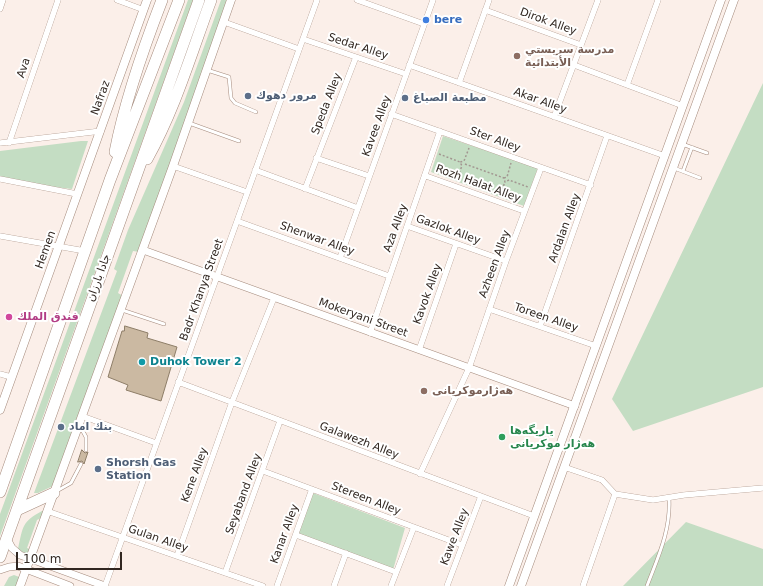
<!DOCTYPE html>
<meta charset="utf-8">
<style>
body{margin:0}
#map{position:relative;width:763px;height:586px;overflow:hidden;background:#fbefe9;font-family:"DejaVu Sans",sans-serif}
canvas{display:block}
.scale{position:absolute;left:16px;top:552px;width:106px;height:18px;box-sizing:border-box;border:2px solid #312721;border-top:0;padding-left:5px;font-size:12px;line-height:14px;white-space:nowrap;color:#312721;-webkit-text-stroke:3px #fff;paint-order:stroke}
</style>
<div id="map">
<canvas width="763" height="586"></canvas>
<div class="scale">100 m</div>
</div>
<script>
const g = document.querySelector('canvas').getContext('2d');
g.lineJoin = 'round';
function paint(path, color) {
  g.fillStyle = color;
  g.fill(path, 'evenodd');
}
function stroke(path, color, width, dash) {
  g.strokeStyle = color;
  g.lineWidth = width;
  g.lineCap = dash ? 'butt' : 'round';
  g.setLineDash(dash || []);
  g.stroke(path);
}
function write(font, color, halo, rows, align = 'center') {
  g.font = font + ' "DejaVu Sans",Cairo,sans-serif';
  g.lineWidth = 4;
  g.setLineDash([]);
  g.textBaseline = 'middle';
  g.strokeStyle = halo;
  g.fillStyle = color;
  for (const [text, x, y, turn = 0] of rows) {
    g.save();
    g.translate(x, y);
    g.rotate((+turn || 0) * Math.PI / 180);
    g.textAlign = isNaN(turn) ? turn : align;
    if (halo) g.strokeText(text, 0, 0);
    g.fillText(text, 0, 0);
    g.restore();
  }
}
paint(new Path2D(`
 M188 0H193L0 536V514Z
 M221 0H229L139 252 133 251 118 293 123 296 55 485 38 493H34L117 271 114 269 128 230 184 102Z
 M763 83V387L633 431 612 399Z
 M443 136 538 168 524 206 431 172Z
 M81 141H88L72 189 28 184 0 177V151Z
 M313 493 405 528 393 570 298 534Z
 M42 511H45L41 518 37 520 27 548 33 550 31 555H25L18 549C23 526 22 522 42 511Z
 M686 522 763 549V586H623Z
 M14 575 19 577V586H4L9 577Z`), '#c4ddc3');
const building = new Path2D(`
 M125 326 148 333 147 338 177 347 161 401 126 390 128 385 108 377 122 331H124Z
 M82 450 85 453 88 452 84 464 82 461 78 462Z`);
paint(building, '#cbb9a2');
stroke(building, '#8d7d67', 1);
const service = new Path2D(`
 M207 70 229 77 231 98 235 103 256 112
 M189 123 239 141
 M682 144 707 153
 M674 168 700 178
 M683 171 692 147
 M122 310 164 324
 M80 426 86 437V450
 M55 492 71 483 81 464
 M647 586C658 557 671 530 669 498`);
const minor = new Path2D(`
 M117 0 144 10
 M357 0 424 24
 M0 9 3 0
 M485 10 581 45
 M224 22 299 49
 M303 39 406 74
 M409 65 665 156
 M574 65 683 106
 M459 83 489 0
 M627 85 658 0
 M391 114 591 185
 M554 117 598 0
 M0 143 101 131
 M9 143 58 0
 M316 158 369 176
 M173 166 247 192
 M255 170 358 208
 M426 176 524 211
 M0 179 77 194
 M305 189 356 57
 M237 221 389 276
 M407 226 506 261
 M0 236 85 251
 M340 258 433 0
 M489 309 596 346
 M540 326 607 136
 M370 333 440 131
 M419 350 456 244
 M0 374 11 377
 M178 382 534 516
 M82 416 156 443
 M564 467 602 480 615 494 583 586
 M263 471 462 545
 M420 474 469 368 506 261 541 168
 M615 494 653 500 684 495 763 488
 M47 511 263 586
 M296 535 396 572
 M177 556 232 402 274 298
 M225 573 280 421
 M105 586 317 0
 M277 586 312 489
 M334 586 346 553
 M391 586 414 527
 M447 586 481 496`);
const tertiary = new Path2D(`
 M143 250 575 406
 M7 539 12 548 20 555 105 586
 M0 570 9 567 18 566 70 586`);
const secondary = new Path2D(`
 M0 410 147 0
 M20 586 173 166 231 0
 M509 586 721 0
 M521 586 734 0`);
const motorway = new Path2D(`
 M115 152C125 100 143 49 162 0
 M147 159C175 109 191 54 211 0
 M0 492 110 180 179 0
 M17 510 54 493
 M0 557 199 0`);
stroke(service, '#a58b7d', 4);
stroke(minor, '#a58b7d', 6);
stroke(tertiary, '#a58b7d', 8);
stroke(secondary, '#a58b7d', 9);
stroke(motorway, '#a58b7d', 12);
stroke(new Path2D(`
 M439 154 460 162
 M465 164 504 178 505 182 509 180 528 187
 M504 178 507 177 511 163
 M456 180 462 166 460 162 464 161 469 148
 M499 197 505 182`), '#a29791', 1.5, [2, 2]);
stroke(service, '#fff', 3);
stroke(minor, '#fff', 5.5);
stroke(tertiary, '#fff', 7);
stroke(secondary, '#fff', 8);
stroke(motorway, '#fff', 11);
for (const [x, y, r, color] of [
 [426,20,4,"#3f7fe0"],
 [517,56,4,"#8d6e63"],
 [248,96,4,"#5c6f8a"],
 [405,98,4,"#5c6f8a"],
 [9,317,4,"#d1479c"],
 [142,362,4,"#0f9aa8"],
 [424,391,4,"#8d6e63"],
 [61,427,4,"#5c6f8a"],
 [502,437,4,"#2e9e5b"],
 [98,469,4,"#5c6f8a"]
]) {
  const dot = new Path2D();
  dot.arc(x, y, r, 0, 2 * Math.PI);
  g.fillStyle = color;
  g.fill(dot);
  stroke(dot, '#fff', 1.5);
}
write('bold 11px', '#366cbe', '#fff', [
 ["bere",434,20]
], 'left');
write('11px', '#312721', '#fff', [
 ["Dirok Alley",548,22,20],
 ["Sedar Alley",358,47,18],
 ["Ava",24,68,-71],
 ["Nafraz",101,98,-70],
 ["Akar Alley",540,101,20],
 ["Speda Alley",327,104,-69],
 ["Kavee Alley",377,126,-70],
 ["Ster Alley",495,140,20],
 ["Rozh Halat Alley",478,184,20],
 ["Aza Alley",396,228,-70],
 ["Ardalan Alley",565,228,-70],
 ["Gazlok Alley",448,230,20],
 ["Shenwar Alley",317,239,20],
 ["Hemen",46,250,-70],
 ["Azheen Alley",495,264,-70],
 ["جادا بارزان",99,278,-70],
 ["Badr Khanya Street",202,290,-70],
 ["Kavok Alley",428,294,-70],
 ["Mokeryani Street",363,318,20],
 ["Toreen Alley",546,318,19],
 ["Galawezh Alley",359,441,21],
 ["Kene Alley",195,475,-70],
 ["Seyaband Alley",244,494,-70],
 ["Stereen Alley",366,499,21],
 ["Kanar Alley",285,534,-70],
 ["Kawe Alley",455,537,-69],
 ["Gulan Alley",158,539,19]
]);
write('bold 11px', '#785e54', '#fff', [
 ["مدرسة سربستي",525,50],
 ["الأبتدائية",525,63],
 ["ھەژارموکریانی",432,391]
], 'left');
write('bold 11px', '#4e5e75', '#fff', [
 ["مرور دهوك",256,96],
 ["مطبعة الصباغ",413,98],
 ["بنك اماد",69,427],
 ["Shorsh Gas",106,463],
 ["Station",106,476]
], 'left');
write('bold 11px', '#b23c85', '#fff', [
 ["فندق الملك",17,317]
], 'left');
write('bold 11px', '#0d838f', '#fff', [
 ["Duhok Tower 2",150,362]
], 'left');
write('bold 11px', '#27864d', '#fff', [
 ["یاریگەها",510,431],
 ["هەژار موکریانی",510,444]
], 'left');
</script>
